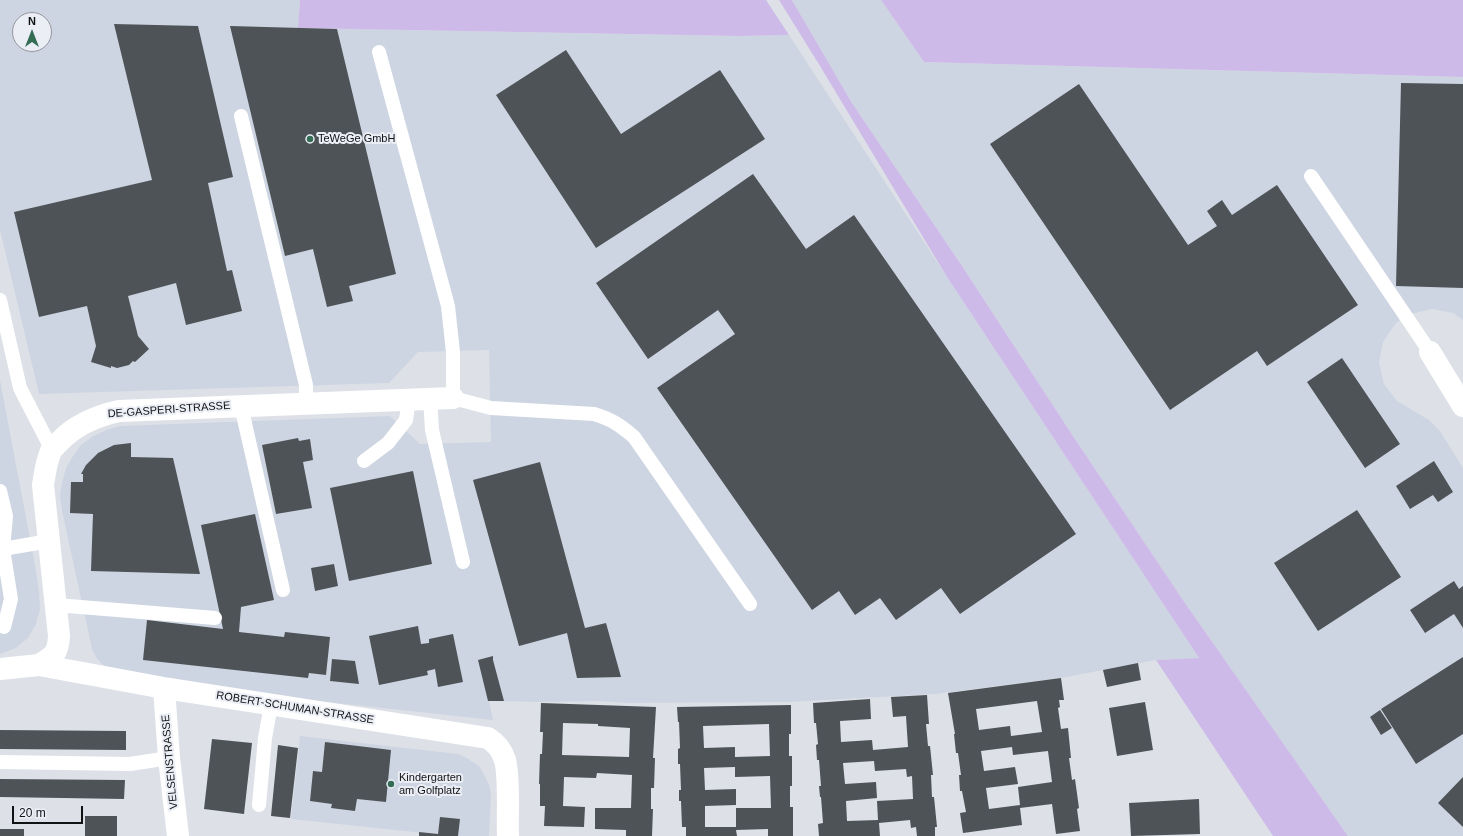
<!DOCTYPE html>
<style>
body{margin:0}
#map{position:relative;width:1463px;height:836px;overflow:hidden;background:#dde1e7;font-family:Arial,sans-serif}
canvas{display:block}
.north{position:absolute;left:12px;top:12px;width:40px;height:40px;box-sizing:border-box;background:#ebeef5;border:1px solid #94969b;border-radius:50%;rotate:0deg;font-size:11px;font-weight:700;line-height:16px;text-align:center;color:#111214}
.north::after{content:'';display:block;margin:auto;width:14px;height:18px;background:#356c54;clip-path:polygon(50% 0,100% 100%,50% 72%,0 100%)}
.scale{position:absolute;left:12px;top:806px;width:71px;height:18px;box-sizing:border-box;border:2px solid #111214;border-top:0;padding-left:5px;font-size:12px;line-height:14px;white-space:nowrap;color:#111214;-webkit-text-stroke:3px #ebeef5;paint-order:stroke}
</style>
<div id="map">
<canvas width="1463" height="836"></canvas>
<div class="north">N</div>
<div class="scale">20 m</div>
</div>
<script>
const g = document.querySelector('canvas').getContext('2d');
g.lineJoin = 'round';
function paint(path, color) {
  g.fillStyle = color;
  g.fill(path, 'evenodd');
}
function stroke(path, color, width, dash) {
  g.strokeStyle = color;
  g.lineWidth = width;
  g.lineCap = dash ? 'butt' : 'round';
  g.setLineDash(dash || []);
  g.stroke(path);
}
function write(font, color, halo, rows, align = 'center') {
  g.font = font + ' Arial,sans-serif';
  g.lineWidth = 4;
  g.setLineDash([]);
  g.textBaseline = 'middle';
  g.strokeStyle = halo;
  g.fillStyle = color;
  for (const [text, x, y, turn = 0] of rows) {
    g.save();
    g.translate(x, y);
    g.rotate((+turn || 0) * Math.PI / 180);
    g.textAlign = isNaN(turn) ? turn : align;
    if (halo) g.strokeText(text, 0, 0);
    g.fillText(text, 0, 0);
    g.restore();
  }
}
paint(new Path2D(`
 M0 0H300L298 28 738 36 789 35 947 277 1199 658 1156 660 1061 678 935 694 788 702 628 703 599 701 539 702 489 701 493 720 125 680 101 663 96 657 92 649 62 511 60 496 62 482 66 468 73 456 81 445 93 436 106 430 120 426 390 416 420 444 491 442 489 350 418 352 389 383 39 394 0 230ZM20 20H44V44H20Z
 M792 0H881L924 62 1463 77V320L1453 313 1432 309 1410 314 1396 323 1383 342 1379 363 1384 384 1397 401 1429 420 1440 431 1463 468V836H1348L1185 603 1071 433 962 266 852 103Z
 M0 380 35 565 39 592 40 609 36 624 28 638 16 648 0 654Z
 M300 736 458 754 465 757 479 766 487 780 490 788 491 795 489 836H452L291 819Z`), '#ced5e2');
paint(new Path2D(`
 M300 0H766L789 35 738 36 298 28Z
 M779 0H792L852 103 962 266 1071 433 1185 603 1348 836H1273L1156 660 1199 658 947 277 820 66Z
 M881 0H1463V77L924 62Z`), '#cebae8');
paint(new Path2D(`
 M114 24 198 26 233 177 208 183 227 271 232 270 242 311 186 325 176 283 128 296 138 336 149 349 135 362 133 361 129 365 117 368 111 366V368L91 362 96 346 87 306 39 317 14 212 152 180Z
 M230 26 337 29 396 274 349 286 353 301 327 307 313 249 285 256Z
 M566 50 621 134 720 70 765 139 596 248 496 95Z
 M1401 83 1463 84V288L1396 286Z
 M1079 84 1188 245 1217 226 1207 211 1222 200 1232 215 1277 185 1358 305 1267 366 1257 351 1170 410 990 144Z
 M753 174 806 249 854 215 1076 534 960 614 941 588 896 620 880 598 855 615 839 591 812 610 657 388 735 334 718 310 648 359 596 283Z
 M1342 358 1400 444 1365 468 1307 382Z
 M298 438 299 441 310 439 313 460 303 462 312 508 276 514 262 445Z
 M131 443V457L173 458 200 574 91 571 93 514 70 513 71 482H83V474H81L86 465 98 453 114 445Z
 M1434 461 1453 492 1438 502 1433 495 1410 509 1396 486Z
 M540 462 585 628 606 623 621 677 577 678 567 633 519 646 473 480Z
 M413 471 432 564 349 581 330 488Z
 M1357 510 1401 577 1318 631 1274 563Z
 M255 514 274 600 241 607 239 632 284 637 285 632 330 637 326 675 309 673 308 678 143 660 147 620 223 629 201 525Z
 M334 564 338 586 315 591 311 568Z
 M1454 581 1459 589 1463 586V628L1454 614 1425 633 1410 610Z
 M418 626 421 644 429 643V639L453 634 463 682 438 687 435 669 427 671 428 675 379 685 369 636Z
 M493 656V660L504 701H488L478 660Z
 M1463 657V734L1416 764 1381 709Z
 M332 659 355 661 359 684 330 681Z
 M1138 663 1141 680 1107 687 1103 670Z
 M1061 678 1064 700H1059L1060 707 1058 708 1061 729 1068 728 1071 758H1069L1072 780 1075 779 1079 808 1077 809 1080 831 1056 834 1052 804 1020 808 1022 825 963 833 960 813 966 812 962 791H960L959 775H961L958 753H956L954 734H955L948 693ZM1037 701 1042 732 1011 736 1010 726 979 730 976 709ZM1012 747 1013 755 1048 751 1052 782 1018 787 1020 805 989 809 986 788 1018 784 1015 767 984 771 981 751Z
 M927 695 929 724H926L928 746H930L933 775H931L932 797H934L937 827H935V836H917L916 827 911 828 910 820 879 823 880 836H819L818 824 823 823 821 797H820L819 786H821L819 760H817L816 745 818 744 816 723H814L813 703 870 699 871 719 840 721 841 742 872 740 873 750 908 747 906 716 893 717 891 697ZM874 761 875 771 906 769 907 777 912 776 913 799 877 801 878 820 847 821 846 801 877 798 876 782 845 784 843 763Z
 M1145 702 1153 750 1117 756 1109 708Z
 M541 703 656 707 653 758H655L654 788H651V809H653L652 836H626V830L595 829V808H631L632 775 597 773 596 778 564 777 563 806 585 807 584 827 544 826 545 806H540V784H539L540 754H542L543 732H540ZM563 723 598 724V726L630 728 629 757 562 755Z
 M791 705V734H789V756H792V786H790V807H793V836H768V829L736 830 737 836H686V827H682L681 801H679V790H681L680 764H678V749L680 748 679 722H678L677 707ZM769 724 770 756 735 757V747L704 748 703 726ZM735 767V777L770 776 771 808H736V827H705V806L736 805V789L705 790 704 768Z
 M1380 710 1392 728 1381 735 1370 717Z
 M0 730 126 731V750L0 749Z
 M212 739 252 743 244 814 204 809Z
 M325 742 391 750 386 802 357 799 355 811 331 808 332 804 310 801 313 771 322 772Z
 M278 745 298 748 290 818 271 816Z
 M1463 777V827L1438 803Z
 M0 779 125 780 124 799 0 797Z
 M1199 799 1200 834 1131 836 1129 803Z
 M85 816H117V836H85Z
 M440 817 460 819 458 836H419V832L438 834Z
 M0 829H24V836H0Z`), '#4e5358');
stroke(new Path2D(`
 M379 52 448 306 453 352V398L491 408 594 414C611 419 620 425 634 437L750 604
 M241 116 306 385V403
 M1311 176 1430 352
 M0 300 20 388 52 450
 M430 398 432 430 463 562
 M241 406 283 590
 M364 461 388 443 406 420 409 399
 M0 491 6 516 3 549
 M56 605 215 618
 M4 627 11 599 3 549 49 541
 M0 762 130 764 169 758
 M259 805 265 738 271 705`), '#fff', 14);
stroke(new Path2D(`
 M1430 352 1463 406
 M39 665C54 656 58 654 59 636L43 485C45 473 46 462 51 451 53 448 56 445 59 442 75 425 96 416 119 411L453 398
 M0 669 39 665 164 688 488 738C496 743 502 750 505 760 510 779 507 815 508 836
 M164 688 169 758 178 836`), '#fff', 22);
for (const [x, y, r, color] of [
 [310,139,4,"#356c54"],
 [391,784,4,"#356c54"]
]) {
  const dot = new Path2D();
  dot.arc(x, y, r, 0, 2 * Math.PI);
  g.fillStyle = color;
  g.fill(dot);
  stroke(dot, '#ebeef5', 1.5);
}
write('11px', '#111214', '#ebeef5', [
 ["TeWeGe GmbH",318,139],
 ["Kindergarten",399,778],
 ["am Golfplatz",399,791]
], 'left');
write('11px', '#111214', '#ebeef5', [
 ["DE-GASPERI-STRASSE",169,410,-4],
 ["ROBERT-SCHUMAN-STRASSE",295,708,9],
 ["VELSENSTRASSE",170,762,-95]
]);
</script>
